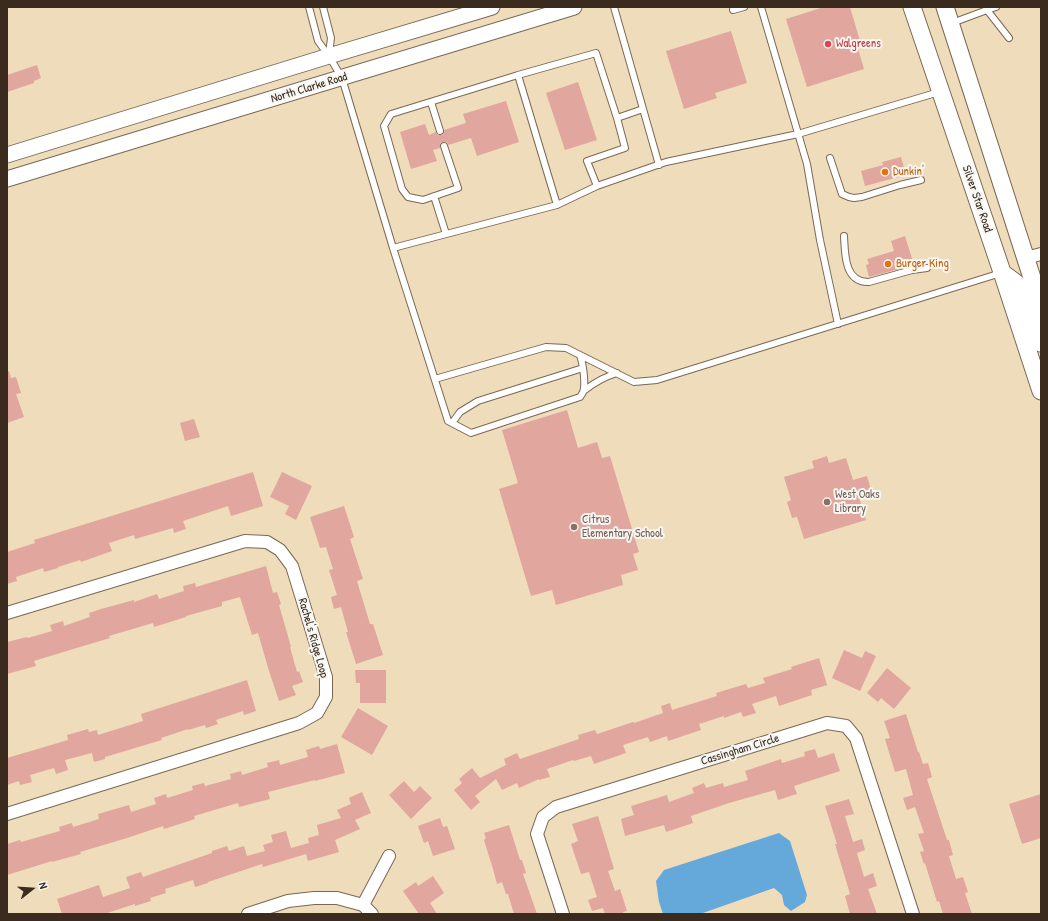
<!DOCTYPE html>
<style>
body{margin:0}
#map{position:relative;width:1048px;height:921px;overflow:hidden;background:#eedcba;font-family:"Patrick Hand",sans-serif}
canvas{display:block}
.frame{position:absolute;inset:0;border:8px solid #3b2a1e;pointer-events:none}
.north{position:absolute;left:12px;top:869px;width:40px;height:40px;-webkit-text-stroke:3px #f6f6f2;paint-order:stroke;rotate:73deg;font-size:11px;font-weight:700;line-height:16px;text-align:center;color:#3b2a1e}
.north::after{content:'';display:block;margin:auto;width:14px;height:18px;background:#3b2a1e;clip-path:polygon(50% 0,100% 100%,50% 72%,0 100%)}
</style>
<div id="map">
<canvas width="1048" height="921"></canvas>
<div class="frame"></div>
<div class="north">N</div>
</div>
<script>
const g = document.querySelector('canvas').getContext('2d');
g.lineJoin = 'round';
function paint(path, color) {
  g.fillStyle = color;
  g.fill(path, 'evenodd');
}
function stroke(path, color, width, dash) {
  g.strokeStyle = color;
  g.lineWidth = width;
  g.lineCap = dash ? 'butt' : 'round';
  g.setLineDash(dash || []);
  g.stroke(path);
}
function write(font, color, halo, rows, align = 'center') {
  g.font = font + ' "Patrick Hand",sans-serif';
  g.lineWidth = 4;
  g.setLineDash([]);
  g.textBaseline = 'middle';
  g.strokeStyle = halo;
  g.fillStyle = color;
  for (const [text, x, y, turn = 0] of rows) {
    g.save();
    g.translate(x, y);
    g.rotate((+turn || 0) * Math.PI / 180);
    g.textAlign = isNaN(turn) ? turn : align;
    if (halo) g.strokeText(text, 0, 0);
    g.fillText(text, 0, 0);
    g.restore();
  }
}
paint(new Path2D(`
 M779 833 790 841 807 895 805 902 791 911 784 905 782 895 774 888 700 914H663L659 902 656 881 664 870Z`), '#65a9da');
paint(new Path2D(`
 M824 7H850L860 41 856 42 864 69 807 87 786 19Z
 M731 31 747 83 715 93 717 98 684 109 666 51Z
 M37 65 41 78 34 81V83L7 92V75Z
 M578 82 597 140 565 150 546 93Z
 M506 101 519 142 477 156 471 138 448 145 447 142H443L440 143V148L433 150 437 161 411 169 400 132 425 124 429 135 436 132 437 135H441L444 134V130L466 123 463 114Z
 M901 157 906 175 865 186 861 171 883 165 882 162Z
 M905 236 914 265 869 277 866 265 869 264 867 259 894 251 891 241Z
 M9 371 11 378 16 377 21 393 16 394 24 417 7 423V372Z
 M567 410 578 448 597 442 602 458 610 456 639 552 633 554 638 570 621 575 623 585 556 605 552 590 531 596 499 489 518 483 502 430Z
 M194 419 200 437 185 441 180 423Z
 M827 456 829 463 846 458 853 480 867 476 872 493 859 497 866 520 804 539 797 517 792 518 787 502 791 500 784 477 814 468 812 461Z
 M253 472 263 506 231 516 228 506 183 521 186 529 174 533 173 528 135 539 134 535 109 543 112 551 81 562 80 560 58 567V568L44 572 43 568 16 577 17 581 7 584V552L35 543 34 540Z
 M282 472 312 486 296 520 285 514 289 506 270 497Z
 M344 506 354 537 350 539 363 579 357 581 370 624H373L383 655 356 664 346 632H348L341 607 334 609 331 597 337 595 329 570 333 569 326 547 320 548 310 517Z
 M266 566 273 593 277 592 281 604 279 605 286 629 291 647H290L297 672 299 671 303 682 292 686 296 695 279 701 269 671 258 633 252 635 240 597 222 602V606L186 616V617L154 627 153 623 109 636 110 638 70 650 34 661 36 666 7 674V642L27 637 28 638 52 631 50 625 63 621 64 626 90 617 89 613 101 609 134 600V602L157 594 159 599 184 591 183 586 195 583 196 587Z
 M844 650 862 658 865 651 876 656 860 691 832 678Z
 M819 658 827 685 811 690 812 695 779 706 776 696 752 704 756 713 743 717 741 712 724 718V716L699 724 701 730 668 741 667 736 650 742 648 737 623 745 626 753 594 764 591 756 574 761 573 760 547 769 550 777 539 780V779L519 788 517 783 502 790 496 779 475 796 480 802 471 810 454 790 462 783 459 779 472 768 480 778 506 765 504 759 517 753 520 759 579 739 578 735 595 730 597 734 633 722 634 723 663 713 661 706 670 703 672 710 717 696 716 693 746 684 748 688 765 683 763 678 792 669 791 667Z
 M887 668 911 688 894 709 881 698 878 702 867 693Z
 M355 670H386V703H360V683H356Z
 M247 680 256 711 244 715 243 711 216 720 218 724 206 728 205 725 188 730V729L161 738 162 740 105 757V759L94 762 92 753 65 760 68 770 56 774 54 768 30 775 32 782 20 785 19 781 7 785V758L68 740 67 735 88 729 89 732 97 730 98 735 143 721 141 714Z
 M358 708 388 726 372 755 341 737Z
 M906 714 918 752H919L923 764 928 763 932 777 927 779 947 840H949L953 855 949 856 956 879 963 877 968 892 965 893 972 914H943L939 901 937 902 925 863 924 864 920 852 924 851 918 834 924 833 915 807 907 810 903 798 913 795 906 769 895 772 885 739 890 738 884 721Z
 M337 744 345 773 315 781V780L268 792 270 799 239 807 238 803 194 816 195 819 164 829 163 826 127 838 80 852 81 854 52 862V861L7 875V844L20 840 21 842 60 831 59 827 72 823 73 827 99 819 98 814 129 805 131 812 156 804 154 798 166 794 167 798 193 790 192 786 204 783 205 786 231 779 230 774 241 771 242 775 268 767 267 763 279 760 280 765 308 757 306 750 319 746 320 749Z
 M815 749 818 758 834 753 840 771 794 786 797 794 778 800 775 790 729 803 691 816 693 823 666 832 664 825 625 836 621 819 634 815 631 806 667 795 669 802 694 793 692 788 704 783 706 788 723 783 724 787 748 780 745 771 781 759 782 763 805 756 804 752Z
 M404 781 414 792 420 786 432 798 411 819 389 795Z
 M362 792 371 813 355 820 360 829 335 840 339 852 308 861 306 854 263 867 262 864 208 882V883L195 887 193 880 165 889 166 893 150 898 151 901 135 906V904L104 914H62L57 899 99 885 103 897 130 888 126 877 141 872 143 877 212 853V851L227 846 229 851 244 846 247 856 265 851 263 845 273 842 271 835 286 831 291 848 309 843 308 838 319 835 317 825 341 818 337 810 351 804 349 798Z
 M1041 794V838L1022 844 1009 804Z
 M849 799 854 814 845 816 853 842 862 839 865 850 857 853 864 877 873 873 877 886 868 889 877 914H850L845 896 850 894 835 844H837L825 806Z
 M598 816 614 869 608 871 615 891 620 889 627 911 623 912 624 914H605L603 908 592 911 588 900 597 897 589 872 581 874 571 844 578 841 572 824Z
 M440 818 443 827 447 826 455 849 433 856 428 841 424 843 418 826Z
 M509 825 520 860H522L526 873 523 874 537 914H514L508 894H506L502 882 497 884 493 869 484 840 486 838 484 833Z
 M433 876 444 893 430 903 437 914H419L403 891 416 882 418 886Z`), '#e1a69e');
const service = new Path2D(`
 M309 7 318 41 329 56 342 78 393 248 557 205
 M323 7 331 38 329 54
 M614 7 659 165
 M761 7 807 164 820 240 838 324
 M996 7 987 10 1009 38
 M733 10 744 7
 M952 23 987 10 986 7
 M431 102 440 131
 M643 109 617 118 596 53 518 75 557 205 597 186 666 162 798 134 939 92
 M444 146 458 188 423 200 408 197 402 189 384 126 391 114 518 75
 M830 158 842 194 849 197 854 198 862 197 900 185 921 180
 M597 186 587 161 625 148 617 118
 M434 196 446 234
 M844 236C845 253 844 283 869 282L912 270 927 268
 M393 248 448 421 471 433 580 397C582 394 584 392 584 388 585 379 583 364 580 355
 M435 379 546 347 566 348 634 382 657 380 1001 273
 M585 390C595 382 604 377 617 373
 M452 423 460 412 478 401 583 368`);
const minor = new Path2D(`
 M1026 258 1041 254
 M7 613 245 541 267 542 280 550 292 566 326 677V697L317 713 299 723 7 814
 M363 905 389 856
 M248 914 288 901 314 898H337L363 905 372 914
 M563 914 537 834 543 817 556 807 827 723 846 726 856 738 913 914`);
const tertiary = new Path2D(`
 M7 155 329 56 492 7
 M7 179 574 7`);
const secondary = new Path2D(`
 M912 7 1002 272 1041 391
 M945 7 1041 306
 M1004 274 1016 283 1025 298 1041 343`);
stroke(service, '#7a6855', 8);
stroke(minor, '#7a6855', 14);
stroke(tertiary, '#7a6855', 17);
stroke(secondary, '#7a6855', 19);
stroke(service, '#fff', 6);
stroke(minor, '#fff', 12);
stroke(tertiary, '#fff', 15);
stroke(secondary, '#fff', 17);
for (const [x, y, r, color] of [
 [828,44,4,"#e0444e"],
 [885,172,4,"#e8710a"],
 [888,264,4,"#e8710a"],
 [827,502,4,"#8d6e63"],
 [574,527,4,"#8d6e63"]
]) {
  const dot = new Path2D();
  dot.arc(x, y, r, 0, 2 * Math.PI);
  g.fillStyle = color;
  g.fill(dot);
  stroke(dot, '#f6f6f2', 1.5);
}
write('12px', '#be3a42', '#f6f6f2', [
 ["Walgreens",836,44]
], 'left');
write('12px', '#3b2a1e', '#f6f6f2', [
 ["North Clarke Road",309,88,-17],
 ["Silver Star Road",977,199,71],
 ["Rachel's Ridge Loop",313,638,74],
 ["Cassingham Circle",740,750,-17]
]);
write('12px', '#c56008', '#f6f6f2', [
 ["Dunkin'",893,172],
 ["Burger King",896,264]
], 'left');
write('12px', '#785e54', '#f6f6f2', [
 ["West Oaks",835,495],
 ["Library",835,509],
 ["Citrus",582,520],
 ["Elementary School",582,534]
], 'left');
</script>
